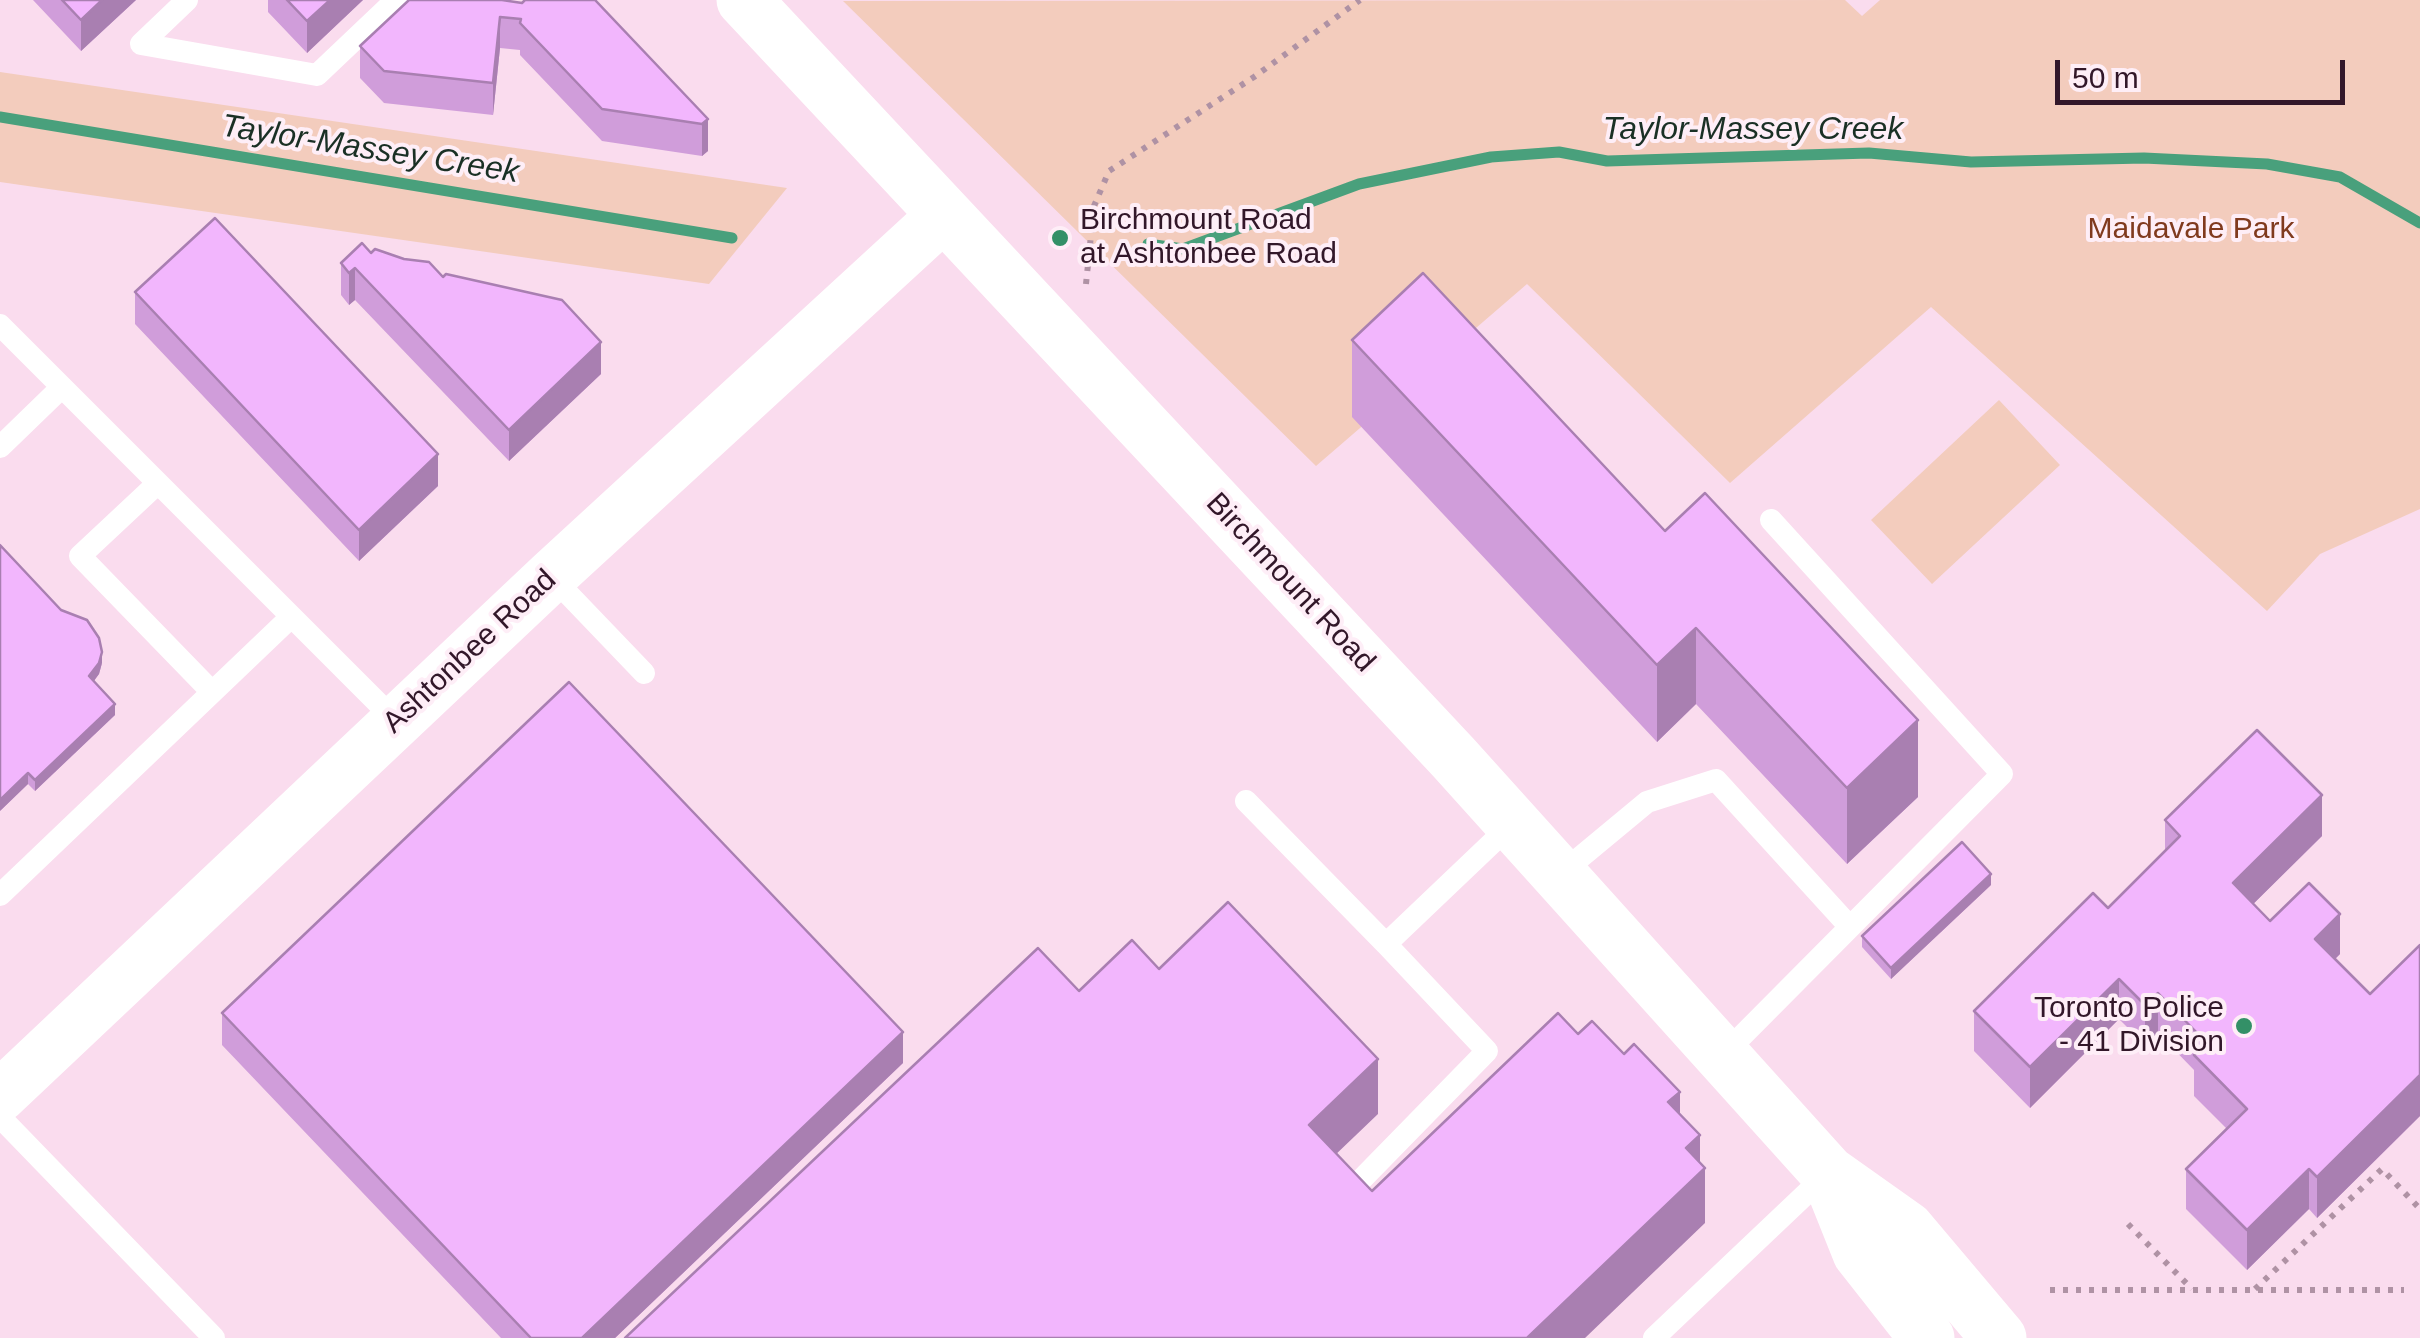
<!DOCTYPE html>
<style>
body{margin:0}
#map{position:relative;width:2420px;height:1338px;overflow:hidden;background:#fadcee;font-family:Arial,sans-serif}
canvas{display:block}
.scale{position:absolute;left:2055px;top:60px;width:290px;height:45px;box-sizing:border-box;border:5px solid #321729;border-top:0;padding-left:12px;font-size:30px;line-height:35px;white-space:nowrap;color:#321729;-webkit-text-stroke:8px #feeef7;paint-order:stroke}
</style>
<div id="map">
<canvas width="2420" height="1338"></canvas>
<div class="scale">50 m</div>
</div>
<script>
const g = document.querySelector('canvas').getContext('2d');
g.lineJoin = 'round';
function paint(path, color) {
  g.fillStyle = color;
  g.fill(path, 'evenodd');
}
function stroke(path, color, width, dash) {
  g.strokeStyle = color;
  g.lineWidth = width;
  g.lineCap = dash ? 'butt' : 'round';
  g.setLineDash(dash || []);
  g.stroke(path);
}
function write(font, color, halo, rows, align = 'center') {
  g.font = font + ' Arial,sans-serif';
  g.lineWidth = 8;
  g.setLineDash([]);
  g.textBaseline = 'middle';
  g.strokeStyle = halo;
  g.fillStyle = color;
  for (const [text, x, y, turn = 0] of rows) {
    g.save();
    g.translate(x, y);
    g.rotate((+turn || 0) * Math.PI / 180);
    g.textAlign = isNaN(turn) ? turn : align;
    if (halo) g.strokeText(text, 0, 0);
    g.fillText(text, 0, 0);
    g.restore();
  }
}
paint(new Path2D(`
 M1845 0 1862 16 1880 0H2420V509L2320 554 2267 611 1931 307 1730 483 1527 284 1316 466 843 1Z
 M0 72 787 188 709 284 0 182Z
 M1999 400 2060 465 1932 584 1871 520Z`), '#f3ccbd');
stroke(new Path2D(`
 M0 117 732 238
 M1148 244 1183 249 1359 184 1491 157 1559 152 1607 161 1869 153 1971 162 2144 158 2267 164 2340 177 2420 223`), '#49a07c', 11);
stroke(new Path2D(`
 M1086 284 1094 206 1109 171 1254 77 1360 0
 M2128 1224 2192 1289
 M2255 1289 2382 1169 2420 1209
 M2050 1290H2404`), '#af92a4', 6, [5, 8]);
stroke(new Path2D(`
 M187 0 141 44 317 75 396 0
 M0 325 397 722
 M0 447 62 387
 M158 483 80 556 212 692
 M551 576 644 673
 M1246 801 1386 944 1513 823
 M1559 875 1647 802 1716 780 1850 927
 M0 895 291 617
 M1722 1056 2002 774 1771 520
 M0 1117 214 1338
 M1356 1185 1487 1051 1386 944
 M1654 1338 1828 1173`), '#fff', 22);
stroke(new Path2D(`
 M0 1096 551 576 945 214`), '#fff', 52);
stroke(new Path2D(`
 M744 0 1453 757 1828 1173 1907 1229 1999 1338
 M1828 1173 1860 1253 1927 1338`), '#fff', 55);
paint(new Path2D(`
 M33 0H136L81 51Z
 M268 0H363L307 53 268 12Z
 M504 0 708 119V151L702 156 602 141 520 55V50L500 48 493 115 384 103 360 78V46Z
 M371 253 443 277 601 374 509 461 355 300 349 305 341 295V263Z
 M135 292 438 486 359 561 135 324Z
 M1352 340 1665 531 1918 797 1847 864 1696 704 1657 742 1352 417Z
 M102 663 99 674 93 681 115 715 35 791 28 784 0 811Z
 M2165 820 2322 836 2253 904 2270 921 2340 954 2335 959 2370 994 2420 945V1116L2317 1218 2309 1209 2247 1270 2186 1209V1169L2227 1129 2194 1096V1070L2158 1033 2145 1045 2119 1019 2030 1108 1974 1051V1011L2108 908 2165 851Z
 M1991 885 1891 979 1862 947V936Z
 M222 1013 903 1063 615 1338H501L222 1045Z`), '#d09dda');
paint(new Path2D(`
 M102 0H136L81 51V20Z
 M330 0H363L307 53V21Z
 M500 17V48L493 115V83Z
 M708 119V151L702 156V124Z
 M355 268V300L349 305V273Z
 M601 342V374L509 461V430Z
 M438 454V486L359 561V530Z
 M1696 628V704L1657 742V665Z
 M102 652V663L99 674 89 688V676Z
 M115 704V715L35 791V780Z
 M1918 720V797L1847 864V788Z
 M28 773V784L0 811V800Z
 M2322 795V836L2233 924V883Z
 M1991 874V885L1891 979V968Z
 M2340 914V954L2315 979V939Z
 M2119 979V1019L2030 1108V1067Z
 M2158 993V1033L2145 1045V1005Z
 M903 1032V1063L615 1338H582Z
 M1378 1059V1114L1309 1180V1125Z
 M2420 1075V1116L2317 1218V1177Z
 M1680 1092V1147L1668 1102Z
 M1700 1135V1173L1705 1168V1223L1585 1338H1527L1686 1148Z
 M2309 1169V1209L2247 1270V1230Z`), '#a97fb1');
const building = new Path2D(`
 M62 0H102L81 20Z
 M287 0H330L307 21Z
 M409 0H502L522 3 525 0H595L708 119 702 124 602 109 520 23 521 19 500 17 493 83 384 71 360 46Z
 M215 218 438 454 359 530 135 292Z
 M362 243 371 253 375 249 404 259 429 262 443 277 446 274 562 300 601 342 509 430 355 268 349 273 341 263Z
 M1423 273 1665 531 1705 493 1918 720 1847 788 1696 628 1657 665 1352 340Z
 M0 545 61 610 87 620 99 638 102 652 99 663 89 676 115 704 35 780 28 773 0 800Z
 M569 682 903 1032 582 1338H531L222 1013Z
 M2257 730 2322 795 2233 883 2270 921 2309 883 2340 914 2315 939 2370 994 2420 945V1075L2317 1177 2309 1169 2247 1230 2186 1169 2247 1109 2194 1055 2207 1043 2158 993 2145 1005 2119 979 2030 1067 1974 1011 2093 893 2108 908 2180 836 2165 820Z
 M1962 842 1991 874 1891 968 1862 936Z
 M1228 902 1378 1059 1309 1125 1372 1191 1558 1013 1578 1034 1592 1021 1624 1054 1634 1044 1680 1092 1668 1102 1700 1135 1686 1148 1705 1168 1527 1338H625L1038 948 1079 991 1132 940 1159 969Z`);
paint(building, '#f2b6fd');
stroke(building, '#a97fb1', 2.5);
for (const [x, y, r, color] of [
 [1060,238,10,"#339067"],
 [2244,1026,10,"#339067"]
]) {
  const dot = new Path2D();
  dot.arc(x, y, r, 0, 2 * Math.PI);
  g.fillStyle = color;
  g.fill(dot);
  stroke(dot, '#feeef7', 4);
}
write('30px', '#321729', '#feeef7', [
 ["Birchmount Road",1080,221],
 ["at Ashtonbee Road",1080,255],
 ["Toronto Police",2224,1009,"right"],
 ["- 41 Division",2224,1043,"right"]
], 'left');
write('30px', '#803a1e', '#feeef7', [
 ["Maidavale Park",2191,230]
]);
write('30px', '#321729', '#feeef7', [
 ["Birchmount Road",1290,583,47],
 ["Ashtonbee Road",470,652,-43]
]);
write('italic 32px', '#1a3025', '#feeef7', [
 ["Taylor-Massey Creek",1753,130],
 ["Taylor-Massey Creek",370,150,9]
]);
</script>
